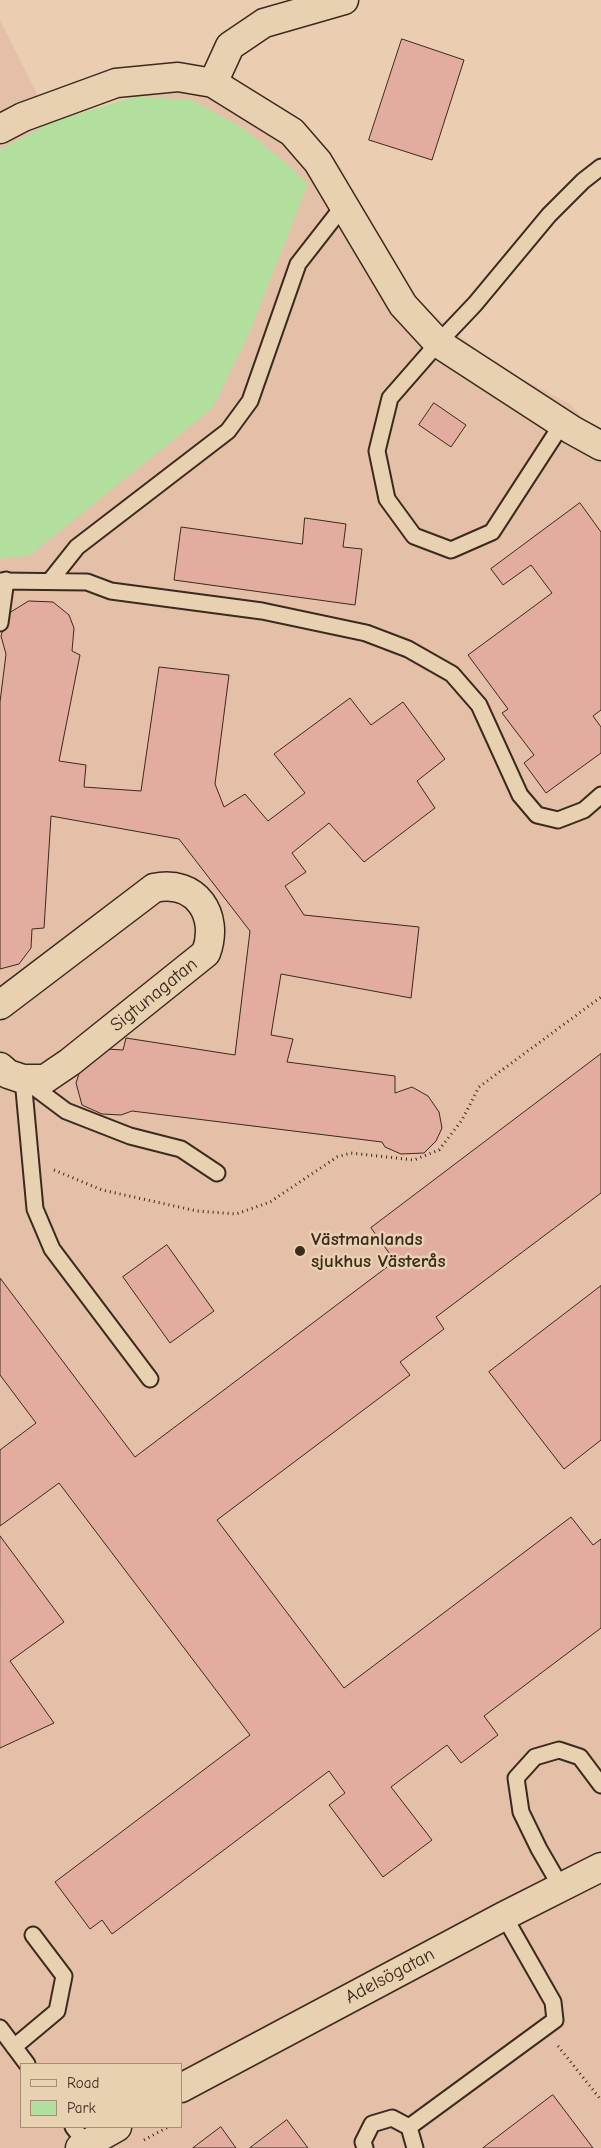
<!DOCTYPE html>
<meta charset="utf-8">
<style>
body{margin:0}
#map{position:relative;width:601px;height:2148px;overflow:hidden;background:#ebcdb1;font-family:"Comic Neue",sans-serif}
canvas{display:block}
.legend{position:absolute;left:20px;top:2063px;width:162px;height:65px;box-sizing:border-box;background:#e8d1b1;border:1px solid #a38e76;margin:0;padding:6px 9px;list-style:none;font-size:15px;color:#3b2a1e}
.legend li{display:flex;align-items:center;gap:10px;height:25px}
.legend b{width:25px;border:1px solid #a38e76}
</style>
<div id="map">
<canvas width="601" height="2148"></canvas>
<ul class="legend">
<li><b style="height:6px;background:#e8d1b1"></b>Road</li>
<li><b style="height:14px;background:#b2df9e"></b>Park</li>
</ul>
</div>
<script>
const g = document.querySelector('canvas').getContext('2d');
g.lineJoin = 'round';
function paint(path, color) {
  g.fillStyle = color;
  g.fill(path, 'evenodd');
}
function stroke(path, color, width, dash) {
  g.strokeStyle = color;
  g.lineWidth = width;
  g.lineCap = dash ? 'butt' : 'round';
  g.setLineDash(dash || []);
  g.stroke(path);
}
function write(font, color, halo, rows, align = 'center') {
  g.font = font + ' "Comic Neue",sans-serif';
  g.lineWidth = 5;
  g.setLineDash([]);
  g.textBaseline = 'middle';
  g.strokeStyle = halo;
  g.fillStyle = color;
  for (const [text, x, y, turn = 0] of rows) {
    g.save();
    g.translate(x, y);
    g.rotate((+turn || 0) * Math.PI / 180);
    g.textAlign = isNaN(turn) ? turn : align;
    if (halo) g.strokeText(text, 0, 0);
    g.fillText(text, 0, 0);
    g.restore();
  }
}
paint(new Path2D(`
 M0 20 54 127 209 69 359 210 420 303 495 365 570 404 601 438V2148H0ZM21 2064H181V2127H21Z`), '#e5c0a8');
paint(new Path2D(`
 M137 96 192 100 243 128 287 164 308 184 249 334 212 409 29 556 0 559V149L55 121Z`), '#b2df9e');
const building = new Path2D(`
 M402 39 464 60 432 160 369 140Z
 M434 403 466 425 451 447 419 425Z
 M580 503 601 532V710L593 716 601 727V753L546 793 524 763 534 755 502 713 508 709 468 655 552 593 531 565 503 585 491 569Z
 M305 518 346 524 343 547 362 549 355 605 174 580 181 527 302 544Z
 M29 601 53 602 69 615 74 628 72 651 80 655 59 761 86 765 84 787 141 791 159 667 229 675 215 784 224 807 245 794 268 821 305 793 274 754 350 698 371 725 403 702 445 759 417 781 435 808 364 862 329 823 292 853 306 872 285 886 304 915 419 927 411 998 281 974 271 1035 293 1039 287 1062 395 1076V1093L412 1087 428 1096 439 1112 442 1128 436 1141 424 1153 401 1154 385 1147 382 1142 132 1111 121 1115 102 1114 82 1105 76 1083 83 1061 106 1049 123 1050 126 1038 235 1055 250 931 179 839 51 816 44 928 32 929 31 948 19 964 0 969V702L6 654 1 636 8 614Z
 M601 1054V1193L436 1317 444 1329 400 1362 410 1375 217 1520 344 1688 571 1517 593 1545 601 1539V1628L484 1716 498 1735 461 1763 447 1745 391 1787 432 1840 383 1877 329 1805 345 1793 329 1771 112 1934 102 1920 90 1929 55 1882 250 1735 59 1483 0 1526V1450L36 1423 0 1375V1278L135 1457 395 1261 371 1228Z
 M167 1245 214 1311 170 1343 123 1277Z
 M601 1286V1440L564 1469 489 1372Z
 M0 1536 64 1622 10 1661 54 1723 0 1748Z
 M553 2095 593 2148H483Z
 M287 2120 308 2148H250Z
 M221 2127 236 2148H193Z`);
paint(building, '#e2ad9e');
stroke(building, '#3b2a1e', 1);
const lane = new Path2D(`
 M562 424 492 532 451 550 414 536 387 499 377 451 390 398 438 343 475 304 549 215 583 181 601 167
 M0 581 87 582 111 591 262 611 366 633 408 649 452 674 479 705 520 795 537 815 558 820 584 810 601 795
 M50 581 77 547 228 431 250 401 298 264 344 205
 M0 623 6 580
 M23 1079 35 1209 52 1249 150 1379
 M26 1081 66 1111 130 1136 181 1149 217 1173
 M561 1887 539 1849 521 1812 516 1778 535 1757 559 1750 580 1757 601 1785
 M0 2028 27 2064
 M14 2047 57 2011 64 1976 33 1935
 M73 2127 87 2145
 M409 2127 555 2020 553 2002 504 1916
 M365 2148 363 2142 372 2124 392 2118 409 2127 415 2148`);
const street = new Path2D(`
 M213 83 230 46 264 23 344 0
 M0 129 23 117 116 83 178 77 213 83 292 132 318 162 403 305 438 343 572 430 601 446
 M181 2088 504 1916 601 1867
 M80 2148 117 2127`);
const secondary = new Path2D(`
 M0 1005 154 888C196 879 220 915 206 953L70 1062 45 1079H23L8 1074 0 1067`);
stroke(lane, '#3b2a1e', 19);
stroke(street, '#3b2a1e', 31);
stroke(secondary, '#3b2a1e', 31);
stroke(new Path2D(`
 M54 1170 102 1190 197 1211 236 1214 270 1202 337 1157 351 1153 414 1160 439 1150 462 1120 479 1087 601 997
 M558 2046 601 2100
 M144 2140 168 2127`), '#3b2a1e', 3, [1, 4]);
stroke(lane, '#e8d1b1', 15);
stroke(street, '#e8d1b1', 28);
stroke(secondary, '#e8d1b1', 28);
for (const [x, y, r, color] of [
 [300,1251,6,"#3b2a1e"]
]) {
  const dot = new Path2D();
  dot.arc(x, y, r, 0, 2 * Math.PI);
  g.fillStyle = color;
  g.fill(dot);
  stroke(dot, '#e8d1b1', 2);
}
write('19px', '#3b2a1e', '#e8d1b1', [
 ["Sigtunagatan",154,995,-39],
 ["Adelsögatan",390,1976,-28]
]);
write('bold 19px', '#3b2a1e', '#e8d1b1', [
 ["Västmanlands",311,1240],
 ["sjukhus Västerås",311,1262]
], 'left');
</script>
